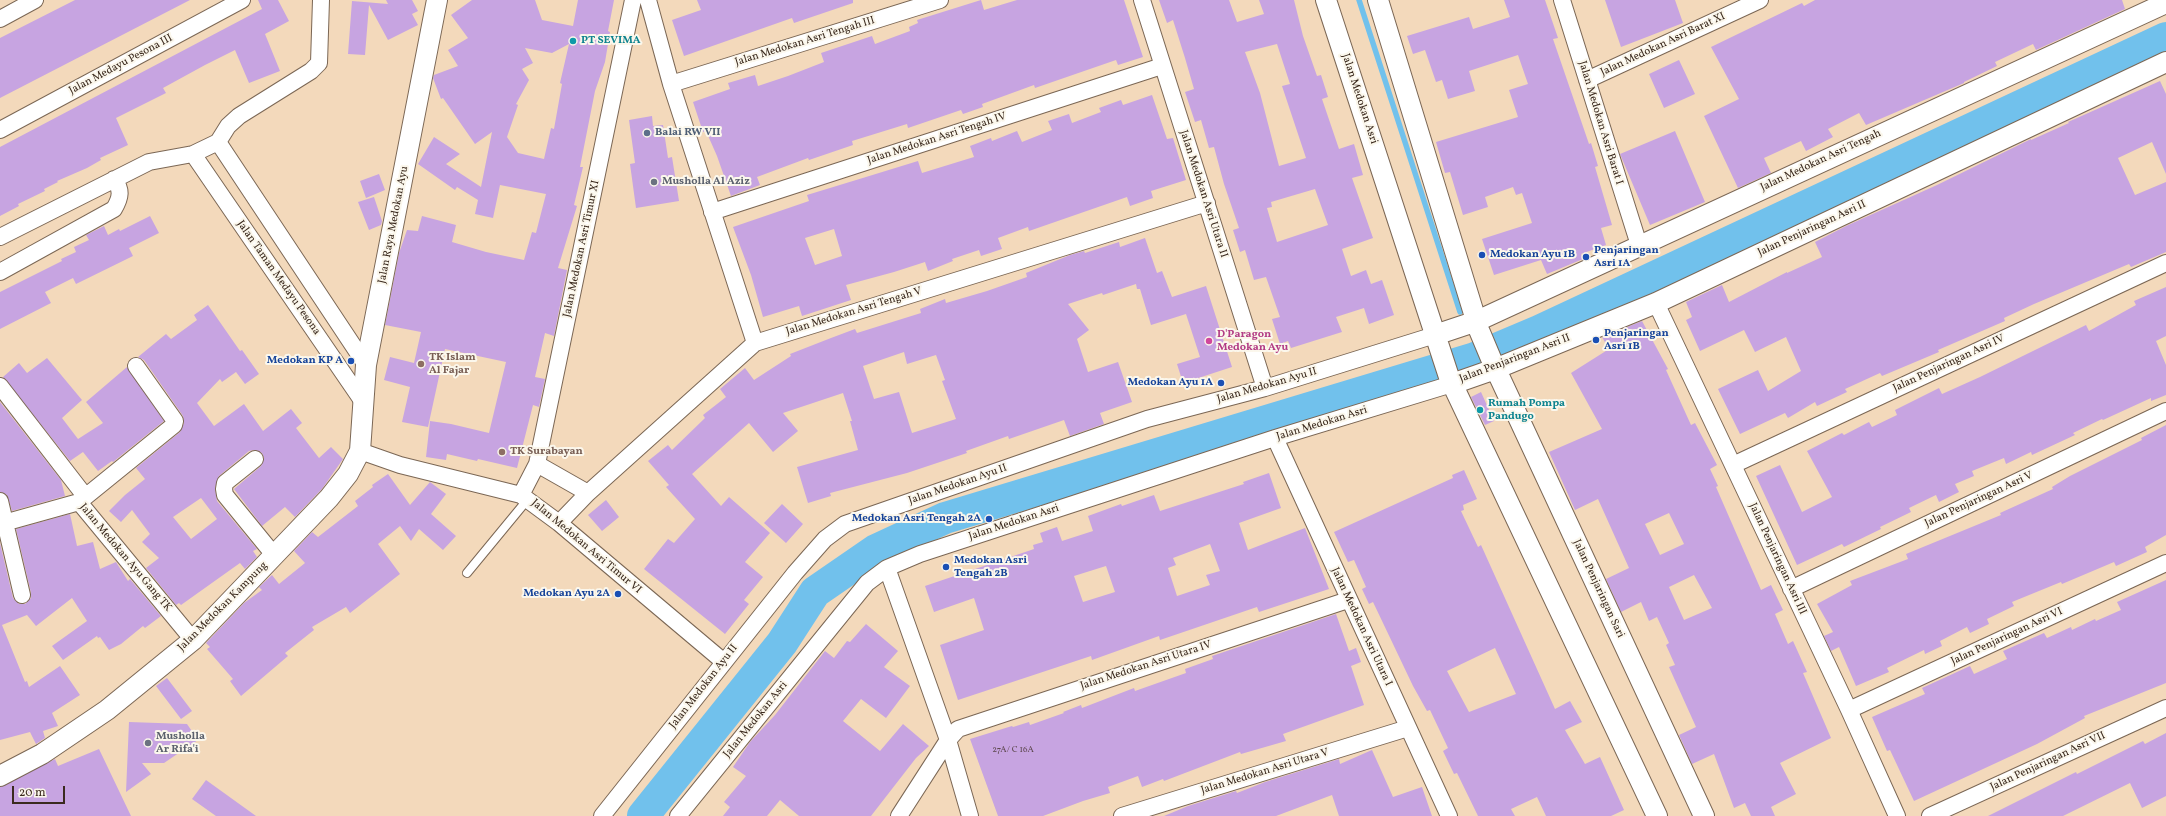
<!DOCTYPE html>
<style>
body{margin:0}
#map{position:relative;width:2166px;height:816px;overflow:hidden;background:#f3d9bb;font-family:Vollkorn,serif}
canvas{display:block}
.scale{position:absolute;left:12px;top:786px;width:53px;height:18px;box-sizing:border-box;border:2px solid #3b2a1e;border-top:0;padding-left:5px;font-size:12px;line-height:14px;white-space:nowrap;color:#3b2a1e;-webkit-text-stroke:3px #fbf7ec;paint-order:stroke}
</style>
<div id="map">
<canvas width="2166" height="816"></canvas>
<div class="scale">20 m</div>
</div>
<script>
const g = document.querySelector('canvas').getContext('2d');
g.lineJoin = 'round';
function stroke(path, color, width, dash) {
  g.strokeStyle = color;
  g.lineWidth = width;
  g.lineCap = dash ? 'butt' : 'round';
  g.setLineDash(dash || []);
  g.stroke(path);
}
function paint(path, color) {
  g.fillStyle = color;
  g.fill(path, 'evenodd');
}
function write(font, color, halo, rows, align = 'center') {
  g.font = font + ' Vollkorn,serif';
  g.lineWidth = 4;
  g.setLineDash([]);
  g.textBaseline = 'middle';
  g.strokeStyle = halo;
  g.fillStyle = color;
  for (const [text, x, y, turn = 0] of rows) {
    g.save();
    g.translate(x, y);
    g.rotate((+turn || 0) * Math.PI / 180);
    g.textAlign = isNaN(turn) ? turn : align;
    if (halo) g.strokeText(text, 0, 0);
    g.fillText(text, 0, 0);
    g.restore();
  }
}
stroke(new Path2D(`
 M1359 0 1460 312`), '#71c1ec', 5.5);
stroke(new Path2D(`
 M643 816 782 643 815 592 876 550 945 518 1475 358 1539 331 2166 38`), '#71c1ec', 32);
paint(new Path2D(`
 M75 0H190L0 98V38Z
 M258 0H278L289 21 265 34 280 71 249 83 235 50 205 65 163 88 166 93 116 118 128 145 100 158 101 160 87 168 57 181 58 182 44 189 45 191 18 204 19 206 0 216V147L262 9Z
 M386 0H412L418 11 412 14 418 25 388 40 369 5 365 55 348 54 352 1 388 4Z
 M472 0H535L542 20 573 26 578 0H614L608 31 610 32 605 62 595 91 580 167H583L574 205 577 206 558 268 567 270 554 336 545 333 535 377 545 379 539 407 533 405 517 468 478 459 477 461 447 454 446 460 426 457 430 421 451 424 489 433 506 362 445 349 428 427 402 422 410 387 384 380 390 357 414 363 421 332 385 325 399 253 407 230 418 231 422 216 456 225 452 242 486 252 524 260 532 232 536 233 546 194 500 185 493 218 475 214 478 200 457 187 455 190 418 164 434 137 460 154 446 164 481 187 492 132 475 144 443 98 441 99 433 78 434 75 458 66 448 50 468 38 451 15ZM569 44 560 83 562 84 554 129 551 128 544 159 518 153 507 137 518 105 516 104 529 80 522 69 533 63 525 48 552 53Z
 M697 0H853V3L794 23 792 18 684 56 672 20 701 10Z
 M981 0 984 10 1017 0H1124L1143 57 1118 65 1116 60 1035 88 1034 85 982 104 983 107 963 114 961 110 908 128 907 124 852 141 853 145 809 160 808 158 757 177 760 185 731 196 717 156 706 131 703 132 693 102 730 89 728 83 755 75 758 86 788 76 824 62 821 53 872 36 875 44 910 31 909 27 918 23 917 20Z
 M1159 0H1229L1237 22 1264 14 1259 0H1294L1303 36 1317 76 1321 75 1328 97 1322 99 1339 149 1354 144 1363 175 1352 178 1373 238 1342 249 1351 276 1366 270 1371 284 1382 280 1394 315 1369 324 1364 308 1336 317 1342 332 1291 348 1288 341 1280 344 1272 319 1280 317 1266 277 1254 280 1245 250 1240 252 1233 230 1239 228 1224 184 1214 147 1209 148 1201 120 1195 122 1185 92 1194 89 1185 58 1173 20 1167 23ZM1277 44 1290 84 1282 86 1306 158 1279 166 1260 93 1245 52ZM1315 189 1328 225 1277 242 1267 208 1272 207 1271 202Z
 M1504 0H1545L1558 38 1553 39 1589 144 1591 143 1598 166 1595 167 1612 225 1601 228 1606 245 1581 254 1583 259 1547 274 1541 260 1494 275 1482 239 1532 223 1522 193 1516 195 1513 187 1485 197 1488 207 1463 215 1450 172 1445 173 1436 142 1518 117 1509 90 1528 84 1518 55 1469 71 1475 91 1448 99 1442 80 1436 82 1425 50 1413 54 1407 36 1469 17 1473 29 1510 17Z
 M1605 0H1675L1683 23 1621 47Z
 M1815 0H2122L2125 9 2036 50 2033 44 1995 62 1997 66 1964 82V83L1866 125 1859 113 1828 129 1833 137 1806 151 1801 141 1764 158 1771 173 1738 188 1704 116 1739 99 1711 47 1802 3 1804 6Z
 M1679 60 1695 94 1664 108 1649 74Z
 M2160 81 2166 94V174L2152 142 2118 158 2135 195 2166 182V252L2131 267 2129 264 2034 304 2004 318 2005 321 1938 350 1939 352 1882 376 1880 373 1845 389 1847 392 1817 406 1815 402 1788 418 1785 413 1740 434 1718 389 1758 370 1768 391 1801 371 1786 337 1755 352 1744 330 1700 351 1686 320 1692 317 1686 302 1722 285 1729 302 1787 272V273L1822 257 1815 242 1846 226 1937 185 2031 139V140L2069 123 2068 122Z
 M1152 95 1167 139 1173 138 1186 180 1151 191 1153 198 1130 206 1127 197 1029 231 1028 227 998 238 1002 249 981 256 979 250 952 259 953 261 928 271 925 262 894 272 846 285 851 300 802 316 799 306 763 317 751 275 733 227 809 201 807 195 866 177 918 161 922 173 974 157 970 146 991 138 992 141 1017 131 1022 142 1052 130 1048 121 1069 114 1072 123 1101 112 1099 108 1121 100 1123 105ZM834 229 842 256 815 265 805 238Z
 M652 116 653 126 663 125 668 158 672 157 679 201 636 208 630 164 635 163 629 120Z
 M1675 131 1705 202 1650 225 1620 154Z
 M379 174 385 190 366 198 360 181Z
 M374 197 382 221 381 225 369 230 358 202Z
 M150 216 159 233 129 248 133 256 76 284 73 278 45 292 51 303 0 329V292L62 261 61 259 76 252 74 247 89 240 86 235 104 226 108 235 119 229 120 231Z
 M1145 238 1157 273 1162 271 1172 297 1206 286 1232 367 1183 383 1177 364 1200 357 1186 314 1151 325 1140 289H1137L1136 284 1103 295 1102 293 1068 304 1089 330 1077 339 1088 372 1118 362 1132 402 1100 413 1104 424 1070 436 1064 420 1009 439 1008 436 966 451 967 453 907 473 830 493 831 496 808 503 797 467 858 450 850 421H852L843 393 783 413 798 431 773 452 749 423 692 474 721 506 729 497 770 533 745 562 763 577 744 600 749 604 725 634 644 569 668 539 674 543 695 519 666 487 669 485 648 461 668 445 672 450 705 418 703 415 726 397 720 389 745 368 754 380 791 356 790 354 831 338 855 329 857 333 921 313 920 309 945 299 946 303 987 291 1027 277 1026 273 1070 255 1084 251 1085 253 1119 242 1120 247ZM904 352 907 364 936 355 945 380 942 381 956 419 912 433 899 392 874 399 863 366Z
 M2166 287V336L2156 341 2166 365V395L2151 401V398L2103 420 2102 419 2073 433 2075 435 2032 455 2031 452 2006 464 2004 458 1972 471 1974 476 1955 484 1959 492 1939 502 1936 495 1909 508 1911 512 1880 527 1881 529 1844 547 1842 544 1797 565 1756 476 1780 465 1802 512 1832 497 1807 451 1842 433 1844 435 1869 422 1872 427 1897 415 1895 410 1939 388 1942 394 1980 377 2086 325 2089 331 2136 305 2134 301Z
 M208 305 240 351 242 350 259 374 245 384 236 372 222 382 220 379 197 403 214 426 244 404 263 431 291 409 302 423 296 428 319 458 331 447 343 459 322 489 295 517 285 507 262 526 234 489 261 466 264 458 262 453 254 450 249 451 219 476 215 488 217 501 257 549 253 551 257 557 245 569 240 563 181 605 179 603 176 605 146 568 159 558 142 542 150 534 132 510 121 522 109 511 125 495 145 479 136 468 180 432 184 423 183 416 144 360 138 357 166 334 171 339 197 320 194 315ZM201 498 217 519 191 539 173 517Z
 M1642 321 1668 369 1666 370 1691 425 1695 423 1717 465 1710 469 1718 486 1716 487 1761 590 1771 585 1783 610 1775 614 1788 644 1793 641 1807 672 1803 673 1831 738 1780 763 1796 794 1771 807 1775 816H1751L1745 803 1734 808 1714 754 1692 764 1679 735 1696 727 1669 667 1675 665 1666 645 1669 643 1657 617 1649 621 1641 602 1621 612 1606 579 1629 568 1598 499 1575 510 1549 452 1602 429 1571 373 1609 349 1602 337ZM1669 513 1684 544 1660 555 1645 524ZM1694 575 1712 608 1684 620 1669 587Z
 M47 358 82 400 62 418 78 439 103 423 86 402 127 367 164 421 113 462 112 461 98 471 83 452 70 461 3 377 19 363 27 373Z
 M1481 392 1494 421 1485 425 1471 397Z
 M0 402 61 480 65 496 12 511 7 495 0 492Z
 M2166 425V535L2145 547 2147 552 2116 566 2114 562 2062 584 2061 582 2012 602 2014 606 1987 619 1989 624 1970 633 1967 627 1940 641 1942 646 1925 654 1924 650 1887 668 1889 672 1856 686 1839 647 1831 651 1824 636 1833 632 1817 604 1852 585 1850 581 1908 559 1906 554 2001 515 2000 513 2053 489 2052 487 2070 476 2142 440 2141 438Z
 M1464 470 1477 499 1463 505 1464 510 1461 511 1478 547 1481 545 1555 709 1570 701 1582 722 1565 730 1585 764 1600 757 1624 810 1611 816H1546L1537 797 1511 809 1515 816H1478L1457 773 1454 774 1443 751 1448 748 1430 710 1427 711 1413 686 1373 602 1369 604 1362 589 1366 587 1354 560 1348 562 1334 532 1453 478 1452 475ZM1495 648 1516 694 1469 712 1447 671Z
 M1269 473 1281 508 1239 523 1248 550 1305 528 1329 589 1259 612 1257 607 1160 640 1159 636 1092 660 1091 656 958 700 940 645 984 630 974 598 934 612 925 586 1034 549 1033 545 1043 542 1040 533 1057 527 1062 541 1093 531 1088 516 1121 504 1122 506 1154 495 1160 511 1244 484 1243 482ZM1210 544 1220 571 1206 575 1210 585 1177 596 1168 568 1176 565 1173 558ZM1106 566 1115 592 1083 602 1074 576Z
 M388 474 410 505 430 482 446 494 431 514 456 536 443 550 419 529 411 541 400 526 378 544 400 574 350 613 346 607 312 627 314 630 285 653 288 656 241 696 230 681 233 679 207 649 210 647 206 643 244 603 262 590 259 587 272 575 279 584 305 563 294 551 312 532 318 537 358 506 355 501 373 487 372 485Z
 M606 500 619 517 602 531 588 515Z
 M782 504 803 524 786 543 764 523Z
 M70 514 77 546 93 542 100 569 116 562 128 581 130 579 161 616 145 628 143 626 121 644 109 650 100 637 98 638 97 636 63 660 52 646 87 621 72 598 36 626 27 615 2 625 25 682 27 681 29 687 60 666 80 695 52 713 58 726 43 731 45 738 36 744 30 732 0 740V543L13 598 19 604H25L31 598V593L16 529Z
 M2166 580V683L2084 716 2085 718 2037 744 1914 801 1890 750 1887 751 1872 717 1925 694 1922 688 1970 666 1974 674 2007 659 2003 651 2044 633 2047 638 2071 627 2072 630 2095 619 2096 621 2121 610 2117 602Z
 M1336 614 1349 651 1356 648 1361 662 1351 666 1364 705 1283 734 1286 741 1241 754 1240 752 1164 781 1163 779 1142 787 1138 776 1108 787 1110 793 1083 801 1043 816H998L970 739 1012 726 1013 727 1029 722 1030 725 1064 713 1063 712 1081 705 1082 708 1134 688 1135 691 1186 673 1185 669 1213 659 1212 656Z
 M866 624 898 651 884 667 910 686 886 718 861 699 843 721 880 751 903 724 929 746 916 758 871 816H799L780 800 767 816H723L730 807 724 802 746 776 733 767 750 742 775 715 825 651 834 658 847 641 850 642Z
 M167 678 192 711 181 719 156 686Z
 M129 722 187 724 198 740 164 763H142L151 774 126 792Z
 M2166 733V796L2142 808 2130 783 2063 816H1988L2076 772 2077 774 2143 741 2145 744Z
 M99 749 131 816H0V787L55 759 58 766Z
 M1372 750 1393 797 1422 787 1432 816H1339L1332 795 1276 816H1164L1188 806 1236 791 1237 793 1265 782 1339 759 1340 764Z
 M206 780 256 816H216L192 799Z`), '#c7a4e1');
const service = new Path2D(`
 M467 573 528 499`);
const minor = new Path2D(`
 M648 0 671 84 755 343
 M1142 0 1265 388
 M1562 0 1639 245
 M0 19 35 0
 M1587 80 1760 0
 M671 84 940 0
 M0 130 242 0
 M218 142 366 365
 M218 142 228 126 239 116 311 71 319 63 321 0
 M193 154 363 402
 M712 212 1162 66
 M0 237 149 162 193 154 218 142
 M0 272 114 209C121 197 122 190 114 179
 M1656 303 1849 710 1897 816
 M0 386 85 496
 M1275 438 1449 816
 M360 451 400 465 521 495 559 523 724 662
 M255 459 225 483 224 489 225 495 274 555
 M537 464 588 493
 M1733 465 2166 263
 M521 495 537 464 633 0
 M0 501 22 595
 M79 502 174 425 175 421 136 366
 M559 523 588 493 755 343 1207 203
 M0 524 79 502 193 640
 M887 568 948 740 970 816
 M1791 589 2166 411
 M1849 710 2166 563
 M602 816 795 573 825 539 845 524 1147 419 1265 388 1435 335
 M678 816 867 583 887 568 920 554 1275 438 1452 384
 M899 816 948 740 958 729 1348 600
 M1122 816 1408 728
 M1930 816 2166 708`);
const tertiary = new Path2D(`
 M1326 0 1449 377 1657 816
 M1378 0 1479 330 1492 361 1704 816
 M1435 335 1477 321 2166 3
 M1452 384 1495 369 1656 303 2166 62
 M0 776 42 754 107 710 193 640 329 498 348 474 360 451 366 365 437 0`);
stroke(service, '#7b6755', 10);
stroke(minor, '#7b6755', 18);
stroke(tertiary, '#7b6755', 22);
stroke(service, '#fff', 8);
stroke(minor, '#fff', 16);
stroke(tertiary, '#fff', 20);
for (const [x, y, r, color] of [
 [573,41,4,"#0f9aa8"],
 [647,133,4,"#5c6f8a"],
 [654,182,4,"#6b7280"],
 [1482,255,4,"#1a4fb4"],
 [1586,257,4,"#1a4fb4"],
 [1596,340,4,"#1a4fb4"],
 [1209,341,4,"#d1479c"],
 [351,361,4,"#1a4fb4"],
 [421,364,4,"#8d6e63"],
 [1221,383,4,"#1a4fb4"],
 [1480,410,4,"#0f9aa8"],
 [502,452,4,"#8d6e63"],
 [989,519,4,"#1a4fb4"],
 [946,567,4,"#1a4fb4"],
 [618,594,4,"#1a4fb4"],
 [148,743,4,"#6b7280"]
]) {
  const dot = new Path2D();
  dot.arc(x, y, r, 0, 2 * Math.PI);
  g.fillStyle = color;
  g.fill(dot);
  stroke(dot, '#fbf7ec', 1.5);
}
write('9px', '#5e484f', null, [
 ["27A/ C 16A",1013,750]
]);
write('bold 11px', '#0d838f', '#fbf7ec', [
 ["PT SEVIMA",581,41],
 ["Rumah Pompa",1488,404],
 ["Pandugo",1488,417]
], 'left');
write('11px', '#3b2a1e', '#fbf7ec', [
 ["Jalan Medokan Asri Tengah III",805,42,-17],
 ["Jalan Medokan Asri Barat XI",1663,45,-25],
 ["Jalan Medayu Pesona III",121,65,-28],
 ["Jalan Medokan Asri",1359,99,72],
 ["Jalan Medokan Asri Barat I",1600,123,73],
 ["Jalan Medokan Asri Tengah IV",937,139,-18],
 ["Jalan Medokan Asri Tengah",1821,161,-25],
 ["Jalan Medokan Asri Utara II",1203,194,72],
 ["Jalan Raya Medokan Ayu",394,225,-79],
 ["Jalan Penjaringan Asri II",1812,229,-25],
 ["Jalan Medokan Asri Timur XI",582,249,-78],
 ["Jalan Taman Medayu Pesona",278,278,55],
 ["Jalan Medokan Asri Tengah V",854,312,-17],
 ["Jalan Penjaringan Asri II",1515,359,-21],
 ["Jalan Penjaringan Asri IV",1949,364,-25],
 ["Jalan Medokan Ayu II",1267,386,-16],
 ["Jalan Medokan Asri",1322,424,-17],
 ["Jalan Medokan Ayu II",958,485,-19],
 ["Jalan Penjaringan Asri V",1979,500,-25],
 ["Jalan Medokan Asri",1014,523,-18],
 ["Jalan Medokan Asri Timur VI",586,547,40],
 ["Jalan Medokan Ayu Gang TK",125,558,50],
 ["Jalan Penjaringan Asri III",1777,559,65],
 ["Jalan Penjaringan Sari",1598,589,65],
 ["Jalan Medokan Kampung",223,607,-45],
 ["Jalan Medokan Asri Utara I",1361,627,65],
 ["Jalan Penjaringan Asri VI",2007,637,-25],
 ["Jalan Medokan Asri Utara IV",1146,666,-18],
 ["Jalan Medokan Ayu II",704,687,-52],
 ["Jalan Medokan Asri",756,720,-51],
 ["Jalan Penjaringan Asri VII",2048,762,-25],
 ["Jalan Medokan Asri Utara V",1265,772,-17]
]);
write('bold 11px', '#4e5e75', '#fbf7ec', [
 ["Balai RW VII",655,133]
], 'left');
write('bold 11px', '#5b616d', '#fbf7ec', [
 ["Musholla Al Aziz",662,182],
 ["Musholla",156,737],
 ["Ar Rifa'i",156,750]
], 'left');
write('bold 11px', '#164399', '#fbf7ec', [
 ["Penjaringan",1594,251],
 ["Asri 1A",1594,264],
 ["Medokan Ayu 1B",1490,255],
 ["Penjaringan",1604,334],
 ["Asri 1B",1604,347],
 ["Medokan KP A",343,361,"right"],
 ["Medokan Ayu 1A",1213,383,"right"],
 ["Medokan Asri Tengah 2A",981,519,"right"],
 ["Medokan Asri",954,561],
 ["Tengah 2B",954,574],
 ["Medokan Ayu 2A",610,594,"right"]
], 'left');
write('bold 11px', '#b23c85', '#fbf7ec', [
 ["D'Paragon",1217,335],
 ["Medokan Ayu",1217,348]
], 'left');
write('bold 11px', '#785e54', '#fbf7ec', [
 ["TK Islam",429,358],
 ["Al Fajar",429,371],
 ["TK Surabayan",510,452]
], 'left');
</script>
